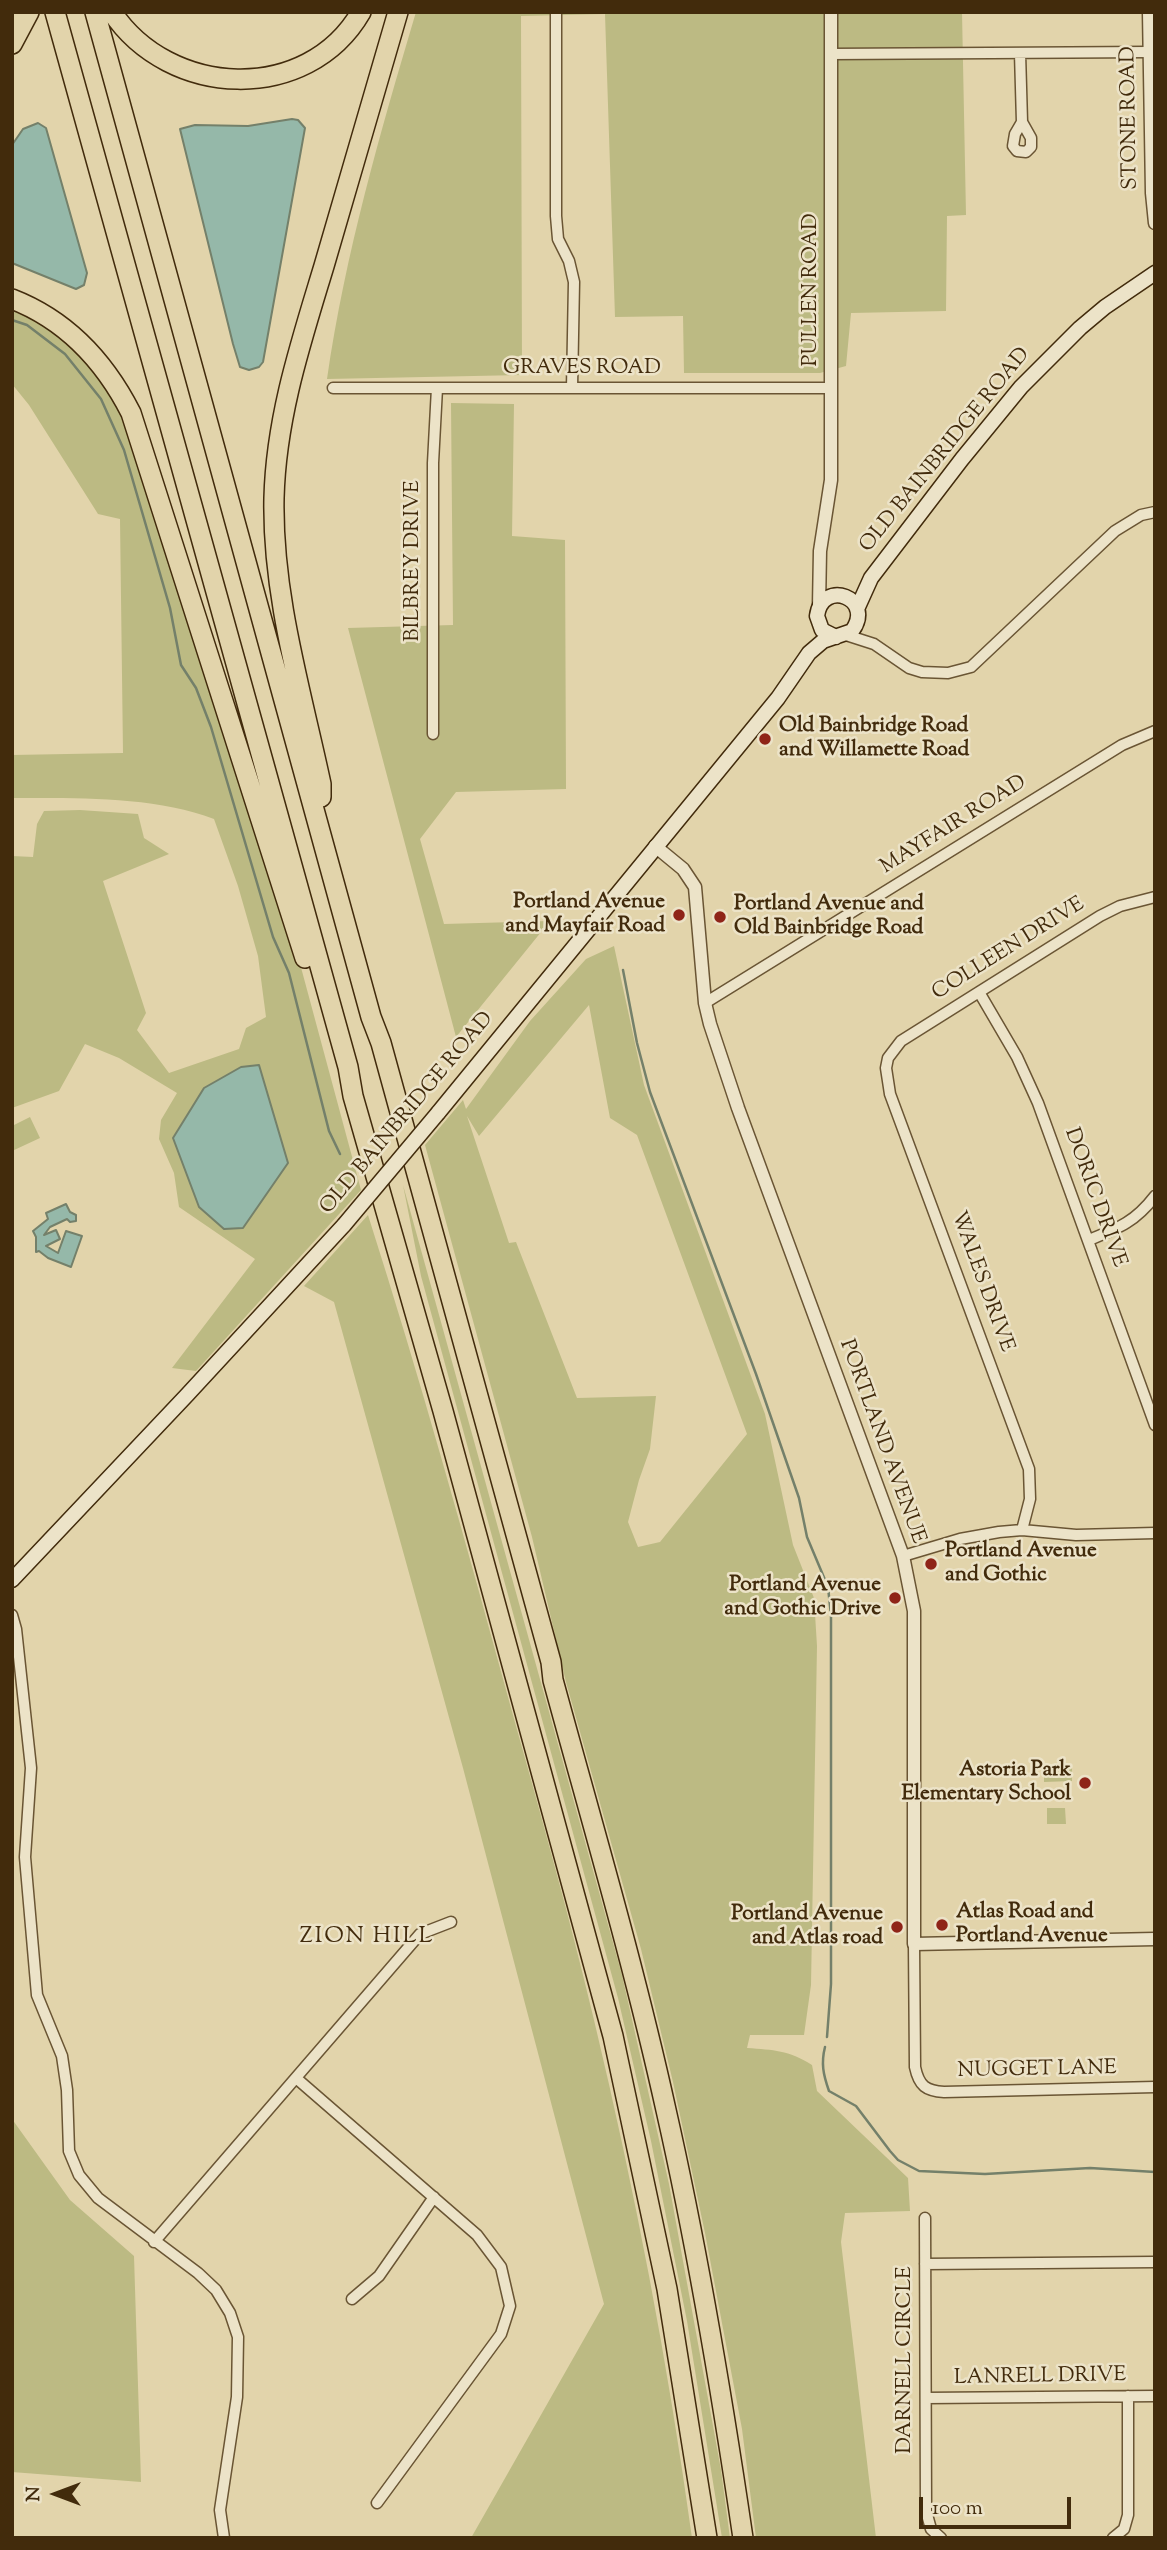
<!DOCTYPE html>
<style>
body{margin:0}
#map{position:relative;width:1167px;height:2550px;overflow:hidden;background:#e2d4ab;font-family:"Sorts Mill Goudy",serif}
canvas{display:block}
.frame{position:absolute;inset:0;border:14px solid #422b0c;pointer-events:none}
.north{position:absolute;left:21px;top:2459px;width:70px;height:70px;-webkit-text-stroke:5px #ece3c8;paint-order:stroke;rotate:270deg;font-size:19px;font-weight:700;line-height:28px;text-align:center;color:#422b0c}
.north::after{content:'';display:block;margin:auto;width:24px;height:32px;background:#422b0c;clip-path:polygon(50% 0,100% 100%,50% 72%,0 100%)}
.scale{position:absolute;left:919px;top:2497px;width:152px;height:32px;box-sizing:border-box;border:4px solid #422b0c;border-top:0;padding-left:9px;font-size:21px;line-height:24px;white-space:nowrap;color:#422b0c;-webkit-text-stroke:5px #ece3c8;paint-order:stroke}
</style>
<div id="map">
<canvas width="1167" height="2550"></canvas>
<div class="frame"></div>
<div class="north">N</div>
<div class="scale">100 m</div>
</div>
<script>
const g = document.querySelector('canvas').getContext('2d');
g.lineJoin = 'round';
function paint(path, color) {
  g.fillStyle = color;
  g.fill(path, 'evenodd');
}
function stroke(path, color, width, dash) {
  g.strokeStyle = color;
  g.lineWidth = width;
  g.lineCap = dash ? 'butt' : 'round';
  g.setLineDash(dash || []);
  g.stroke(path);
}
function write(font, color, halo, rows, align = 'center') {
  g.font = font + ' "Sorts Mill Goudy",serif';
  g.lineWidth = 5;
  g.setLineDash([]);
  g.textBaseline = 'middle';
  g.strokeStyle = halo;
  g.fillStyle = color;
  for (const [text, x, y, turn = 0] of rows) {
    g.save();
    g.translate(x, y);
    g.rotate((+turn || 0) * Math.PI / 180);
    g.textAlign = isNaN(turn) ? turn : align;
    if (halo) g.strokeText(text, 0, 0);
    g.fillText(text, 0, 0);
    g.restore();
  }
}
paint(new Path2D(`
 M416 12H962L966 215 947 216 946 311 851 313 846 366 820 373H684L683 316 615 317 605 14 521 16 522 375 327 379C345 254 380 133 416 12Z
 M12 303 47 321 118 396 275 871 361 1190 196 1371 172 1368 255 1259 179 1207 174 1173 159 1139 161 1120 177 1093 119 1058 85 1044 59 1091 12 1108V856L33 857 37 824 44 811 80 810 138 814 144 838 169 854 103 881 146 1013 137 1030 169 1073 239 1049 246 1028 266 1017 258 956 238 886 214 819C154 796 76 798 12 798V755L123 753 120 519 98 514 29 405 12 384ZM204 1088 199 1207 173 1137Z
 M451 403 514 404 512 536 565 540 566 789 456 792 420 839 444 924 550 921 456 1037 348 628 453 625Z
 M614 946 644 1085 765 1414 793 1545 814 1598 817 1646 811 1985 804 2035H750L747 2048C774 2050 788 2050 812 2065L817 2091 908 2178 910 2211 845 2213 841 2242 876 2538H756L742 2429 705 2233 673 2082 641 1949 566 1682 532 1537 425 1145 463 1100 466 1109 530 1021 586 959ZM589 1005 610 1118 637 1135 747 1434 660 1542 638 1547 628 1522 639 1480 650 1449 656 1396 577 1398 516 1242 509 1243 467 1116 479 1136Z
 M30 1117 40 1138 12 1151V1126Z
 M403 1185 622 1975 669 2184 721 2470 730 2538H722L687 2321 651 2141 618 1998 421 1276Z
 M368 1215C420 1378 466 1543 511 1708 540 1812 569 1915 594 2020 635 2191 668 2363 692 2538H471L604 2304 463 1768 334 1302 304 1286Z
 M1072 1766V1781L1044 1782V1767Z
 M1047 1808H1065L1066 1824H1047Z
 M12 2119 70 2200 134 2256 141 2482 12 2472Z`), '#bcba83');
const water = new Path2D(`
 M292 119 298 120 305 128 263 362 259 367 249 370 240 367 233 344 180 129 195 125 248 126Z
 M38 123 46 128 87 273 84 285 76 289 12 263V145L23 129Z
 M259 1065 288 1163 243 1228 224 1229 199 1207 173 1138 204 1088 241 1067Z
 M66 1204 70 1212 76 1215V1221L70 1222 67 1219 50 1227 44 1235 56 1230 60 1239 46 1246 58 1253 66 1231 82 1236 71 1267 48 1258 39 1251 36 1252V1237L33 1231 48 1219 46 1213Z`);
paint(water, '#95b8a9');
stroke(water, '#74806a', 2);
stroke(new Path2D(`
 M12 320 27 325 65 354 101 399 124 450 170 608 181 665 196 688 211 727 273 937 289 973 329 1131 340 1154
 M623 970 637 1043 650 1092 756 1374 799 1498 807 1537 828 1587 831 1615V1984L827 2037
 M825 2047C821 2063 823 2074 829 2091L856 2106 890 2151 898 2160 919 2171 985 2174 1090 2168 1155 2172`), '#74806a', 2.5);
const minor = new Path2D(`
 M556 12V216L558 239 569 261 574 282 572 388
 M1020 53 1022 122 1031 138V147L1026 152 1017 151 1013 146 1015 134 1022 122
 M831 54 1149 52
 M333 388H831
 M846 635 874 644 909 668 922 672 948 673 971 667 1115 531 1141 515 1155 512
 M433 734V463L437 388
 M979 992 1017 1057 1038 1103 1155 1425
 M705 1003 1122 745 1155 731
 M1089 1240C1119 1228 1135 1222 1155 1196
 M1022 1530 1030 1499 1029 1469 890 1094 886 1068 888 1058 901 1041 1100 916 1120 906 1155 897
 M903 1556 960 1539 999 1532 1022 1530 1076 1535 1155 1533
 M12 1615 16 1629 31 1768 25 1857 37 1995 62 2056 67 2090 69 2151 79 2175 98 2198 198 2273 216 2290 230 2313 238 2337 237 2397 220 2510 224 2538
 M914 1944 915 2067C919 2086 926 2091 944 2092L1155 2087
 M296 2078 477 2235 501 2267 510 2306 501 2334 377 2503
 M925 2218 926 2511 931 2529 941 2538
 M154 2242 420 1934 451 1922
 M925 2264 1155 2262
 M352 2299 379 2276 434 2197
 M926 2398 1155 2396
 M1113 2538 1124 2529 1128 2515V2396`);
const tertiary = new Path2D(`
 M1149 12 1152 193 1155 223
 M819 606 820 551 831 480V12
 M655 846 683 869 695 887 705 1003 710 1024 738 1108 903 1556 914 1611V1944L1155 1939`);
const secondary = new Path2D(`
 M857 609 871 578 962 459 1021 387 1080 328 1105 307 1155 273
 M438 1113 778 698 809 653 823 641 852 631C876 598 822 578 817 616L822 630 836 637
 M12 1580 187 1395 344 1225`);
const primary = new Path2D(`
 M12 17 15 12`);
const motorway = new Path2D(`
 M55 12 348 1067 353 1096 443 1411 613 2036 667 2289 707 2538
 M95 12 371 1017 381 1043 551 1662 553 1680C592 1823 634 1965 666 2110 698 2251 722 2395 743 2538
 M112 12C169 98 307 105 361 12
 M12 44 29 12
 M12 299C66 320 105 362 131 413L305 958
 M321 797V784C301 690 272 595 274 498 276 417 301 342 324 266 349 181 373 97 398 12`);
stroke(minor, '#6a5534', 13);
stroke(tertiary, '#6a5534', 15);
stroke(secondary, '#422b0c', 17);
stroke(primary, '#422b0c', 18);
stroke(motorway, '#422b0c', 22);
stroke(minor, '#ece3c8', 10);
stroke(tertiary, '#ece3c8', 12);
stroke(secondary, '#ece3c8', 14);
stroke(primary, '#e2d4ab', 16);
stroke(motorway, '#e2d4ab', 19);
const secondaryBridge = new Path2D(`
 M344 1225 438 1113`);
stroke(secondaryBridge, '#422b0c', 17, []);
stroke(secondaryBridge, '#ece3c8', 14);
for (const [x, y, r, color] of [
 [765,739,7,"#8f2418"],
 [679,915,7,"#8f2418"],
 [720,917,7,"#8f2418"],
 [931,1564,7,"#8f2418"],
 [895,1598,7,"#8f2418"],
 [1085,1783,7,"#8f2418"],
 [942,1925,7,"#8f2418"],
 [897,1927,7,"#8f2418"]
]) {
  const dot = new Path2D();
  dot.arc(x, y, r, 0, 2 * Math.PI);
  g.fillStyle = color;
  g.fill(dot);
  stroke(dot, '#ece3c8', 2.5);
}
write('21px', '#422b0c', '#ece3c8', [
 ["STONE ROAD",1131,118,-91],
 ["PULLEN ROAD",812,290,-90],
 ["GRAVES ROAD",582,369],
 ["OLD BAINBRIDGE ROAD",946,451,-51],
 ["BILBREY DRIVE",414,561,-90],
 ["MAYFAIR ROAD",954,826,-32],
 ["COLLEEN DRIVE",1009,950,-32],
 ["OLD BAINBRIDGE ROAD",408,1114,-50],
 ["DORIC DRIVE",1094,1198,70],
 ["WALES DRIVE",981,1282,70],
 ["PORTLAND AVENUE",881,1442,70],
 ["NUGGET LANE",1037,2071,-1],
 ["DARNELL CIRCLE",906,2360,-90],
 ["LANRELL DRIVE",1040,2378,-1]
]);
write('bold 21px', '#422b0c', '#ece3c8', [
 ["Old Bainbridge Road",779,727],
 ["and Willamette Road",779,751],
 ["Portland Avenue",665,903,"right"],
 ["and Mayfair Road",665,927,"right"],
 ["Portland Avenue and",734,905],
 ["Old Bainbridge Road",734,929],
 ["Portland Avenue",945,1552],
 ["and Gothic",945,1576],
 ["Portland Avenue",881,1586,"right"],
 ["and Gothic Drive",881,1610,"right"],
 ["Astoria Park",1071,1771,"right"],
 ["Elementary School",1071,1795,"right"],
 ["Atlas Road and",956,1913],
 ["Portland Avenue",956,1937],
 ["Portland Avenue",883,1915,"right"],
 ["and Atlas road",883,1939,"right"]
], 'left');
g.letterSpacing = '2px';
write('23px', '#422b0c', '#ece3c8', [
 ["ZION HILL",367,1938]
]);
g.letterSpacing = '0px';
</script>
